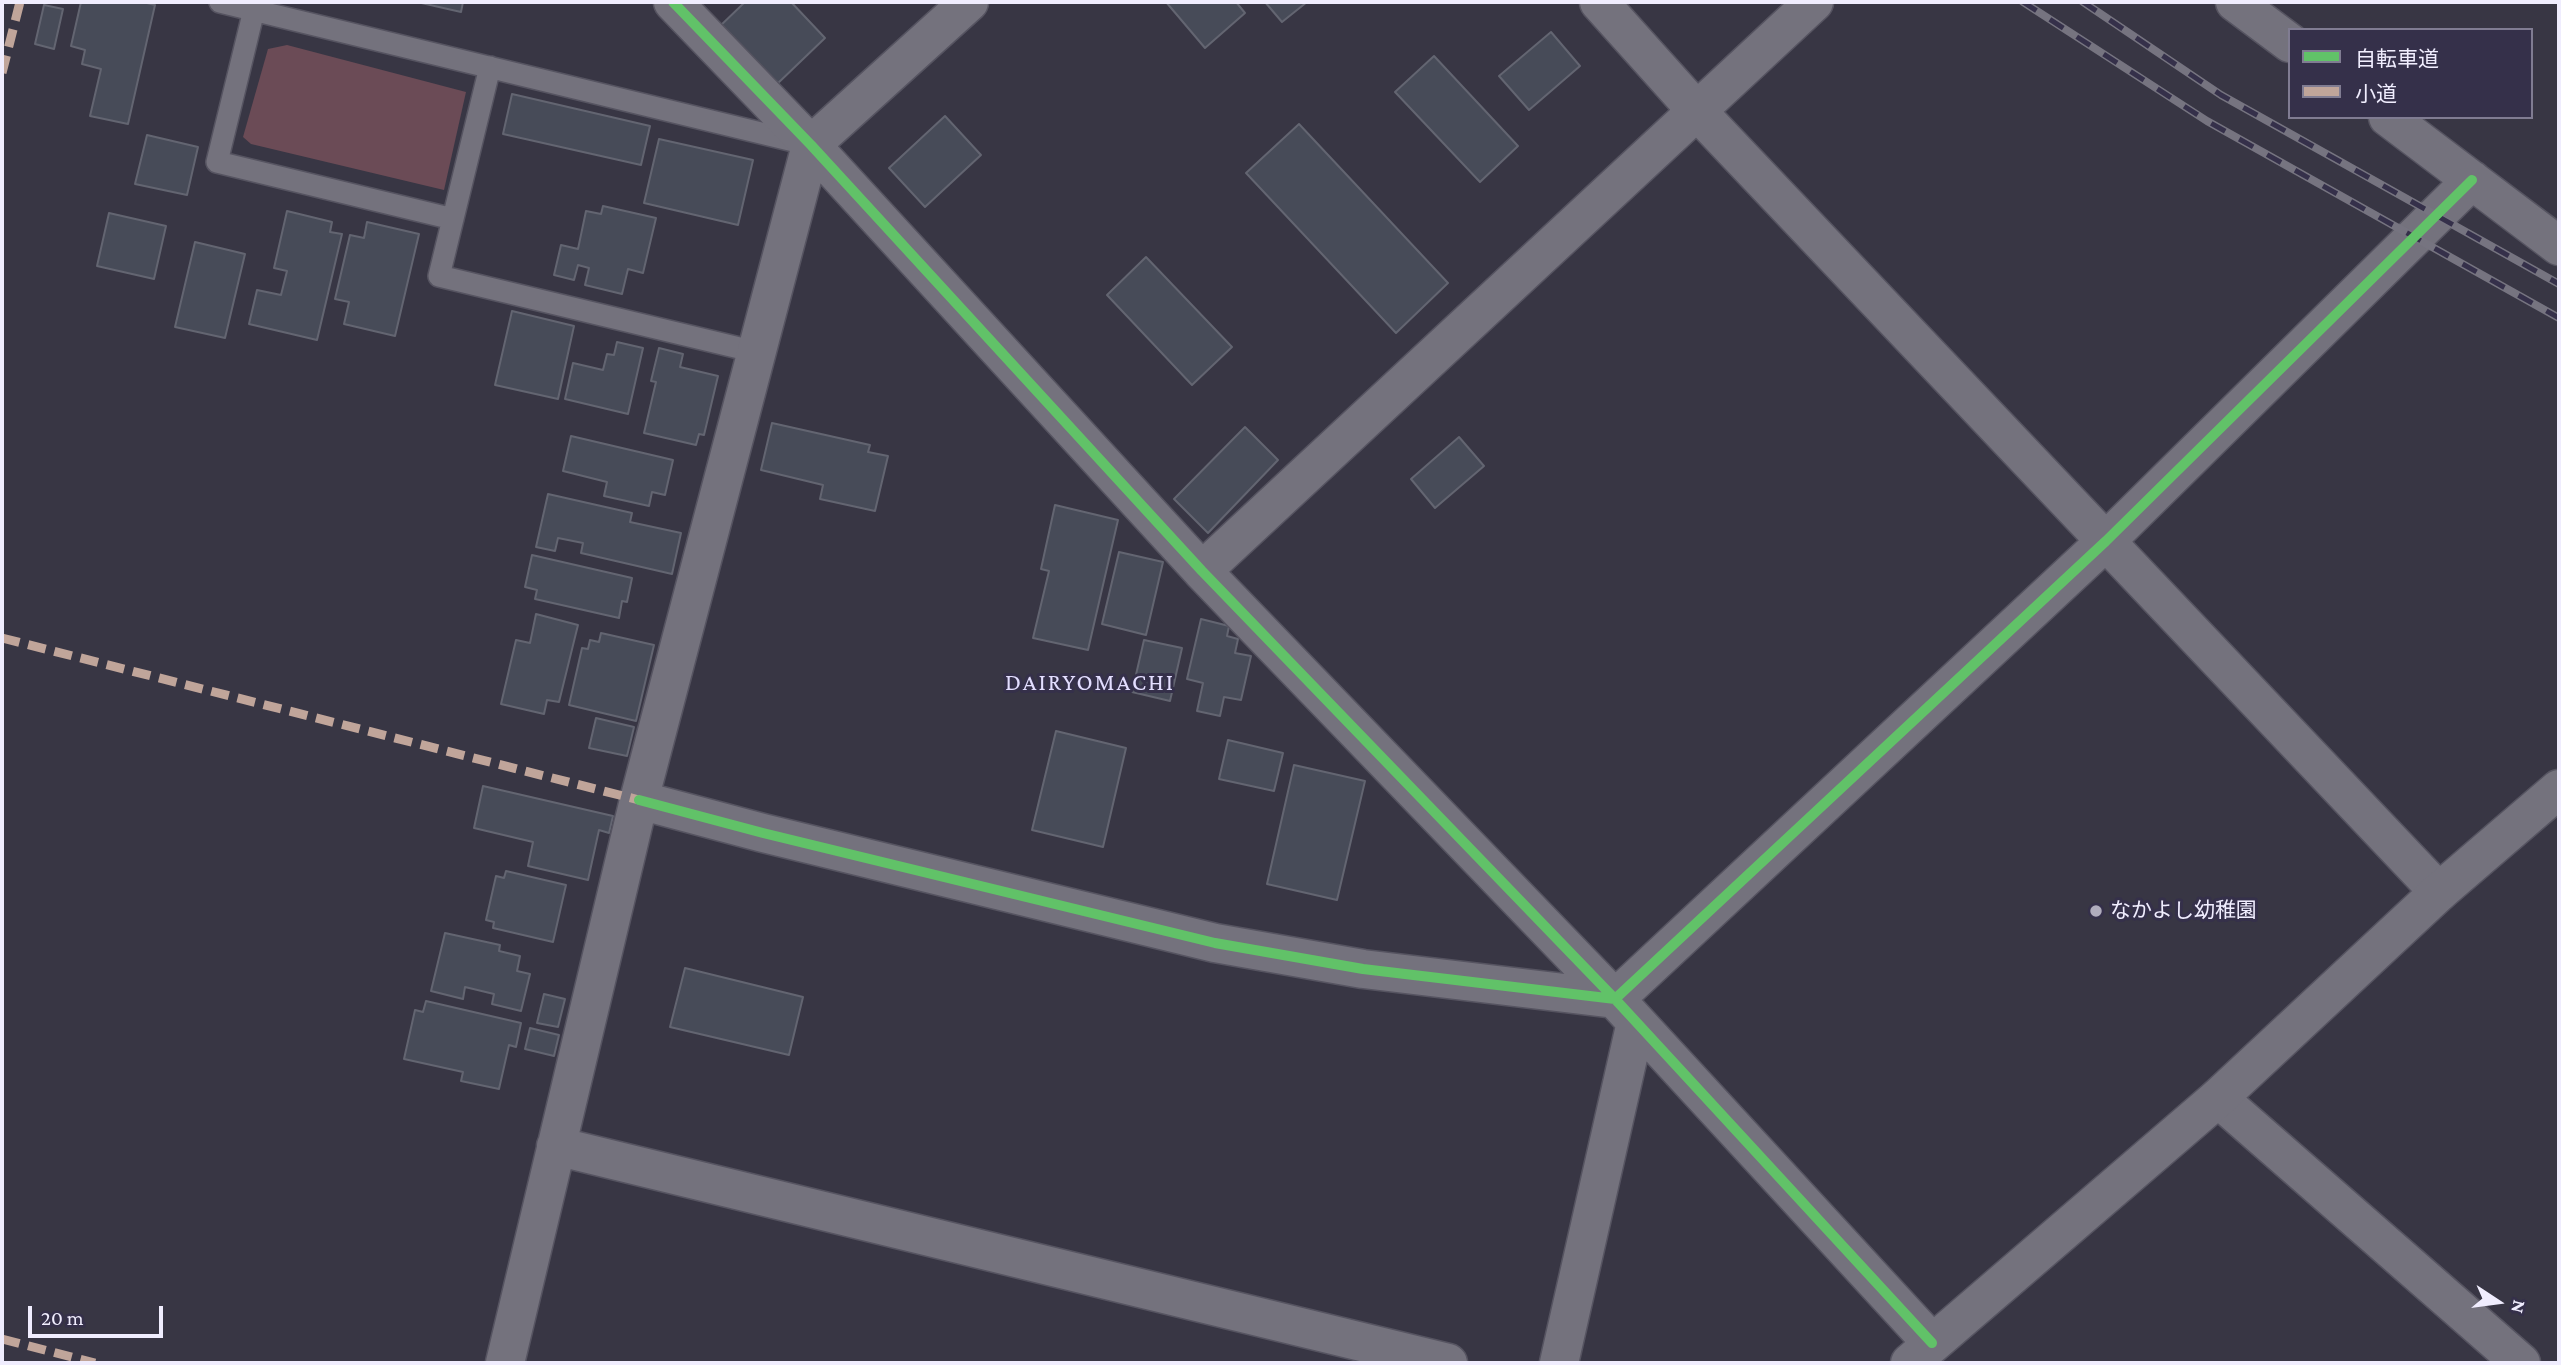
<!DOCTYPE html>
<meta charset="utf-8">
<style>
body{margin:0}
#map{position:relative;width:2561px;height:1365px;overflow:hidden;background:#383644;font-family:"Crimson Pro","Noto Sans JP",serif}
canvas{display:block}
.frame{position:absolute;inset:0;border:4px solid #f0edfe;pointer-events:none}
.legend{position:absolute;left:2288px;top:28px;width:245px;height:91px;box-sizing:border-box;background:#35304a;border:2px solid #807c92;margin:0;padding:9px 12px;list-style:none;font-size:21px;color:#f0edfe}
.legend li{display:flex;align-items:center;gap:14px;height:35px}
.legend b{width:35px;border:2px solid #807c92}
.north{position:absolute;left:2463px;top:1267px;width:70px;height:70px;-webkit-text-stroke:5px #35304a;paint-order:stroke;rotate:103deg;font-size:19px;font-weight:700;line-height:28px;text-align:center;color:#f0edfe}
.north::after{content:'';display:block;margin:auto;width:24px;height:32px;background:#f0edfe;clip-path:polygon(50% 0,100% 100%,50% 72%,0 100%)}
.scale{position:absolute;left:28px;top:1306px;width:135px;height:32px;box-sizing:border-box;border:4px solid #f0edfe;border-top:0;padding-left:9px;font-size:21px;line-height:24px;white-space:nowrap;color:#f0edfe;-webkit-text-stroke:5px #35304a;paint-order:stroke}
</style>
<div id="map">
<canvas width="2561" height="1365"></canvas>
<div class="frame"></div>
<ul class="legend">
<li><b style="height:9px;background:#61c268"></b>自転車道</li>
<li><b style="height:9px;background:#c0a59a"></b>小道</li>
</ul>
<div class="north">N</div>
<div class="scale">20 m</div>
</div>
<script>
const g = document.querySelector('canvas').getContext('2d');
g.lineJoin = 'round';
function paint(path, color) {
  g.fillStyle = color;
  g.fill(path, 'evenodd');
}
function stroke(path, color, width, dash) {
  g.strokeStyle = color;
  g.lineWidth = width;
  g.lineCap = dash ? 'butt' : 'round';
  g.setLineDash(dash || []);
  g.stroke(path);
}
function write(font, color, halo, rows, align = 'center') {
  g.font = font + ' "Crimson Pro","Noto Sans JP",serif';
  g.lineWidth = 6;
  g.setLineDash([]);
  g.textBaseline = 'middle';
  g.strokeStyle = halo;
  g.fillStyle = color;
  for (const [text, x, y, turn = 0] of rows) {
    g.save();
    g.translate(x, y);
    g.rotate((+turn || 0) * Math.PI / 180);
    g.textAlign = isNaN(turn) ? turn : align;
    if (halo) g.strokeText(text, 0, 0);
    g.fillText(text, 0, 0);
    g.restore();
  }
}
paint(new Path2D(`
 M287 45 466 92 444 190 251 144 243 137 268 49Z`), '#6b4b56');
const building = new Path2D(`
 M81 2H143L155 5 128 124 90 116 101 69 82 64 85 50 71 46Z
 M417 2H463L461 12Z
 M745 2H791L825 38 775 86 718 28Z
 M1166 2H1236L1245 13 1205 48Z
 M1265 2H1307L1282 22Z
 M44 5 63 9 54 49 35 44Z
 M1551 32 1580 66 1529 110 1499 76Z
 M1434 56 1518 146 1480 182 1395 92Z
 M512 94 650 126 641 165 503 134Z
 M945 116 981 155 925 207 889 168Z
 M1299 124 1448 283 1396 333 1246 173Z
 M147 135 198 147 187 195 135 184Z
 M659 139 753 160 738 225 644 203Z
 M603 206 656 218 643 273 628 269 622 294 585 285 589 268 578 265 574 280 554 275 561 245 578 249 586 211 601 214Z
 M287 211 332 222 330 232 342 234 317 340 249 324 257 290 281 295 287 271 274 268Z
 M109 213 166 226 154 279 97 266Z
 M367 222 419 234 395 336 344 324 349 302 335 299 350 235 364 238Z
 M195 242 245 254 225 338 175 327Z
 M1146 257 1232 347 1192 385 1107 295Z
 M512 311 574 326 558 399 495 385Z
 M617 342 643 348 628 414 565 399 573 363 603 370 607 354 614 355Z
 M659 348 683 354 680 367 718 376 704 435 699 434 696 445 644 433 656 382 651 381Z
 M772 423 870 445 868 452 888 456 875 511 820 499 823 485 761 470Z
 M1245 427 1278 460 1208 533 1174 499Z
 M571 436 673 460 665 495 652 492 649 506 604 496 607 482 563 471Z
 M1459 437 1484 466 1435 508 1411 479Z
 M548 494 632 513 630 522 681 533 672 574 581 553 583 543 558 538 555 551 536 547Z
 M1055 505 1118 520 1088 650 1033 638 1049 571 1041 569Z
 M1119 552 1163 562 1146 635 1102 624Z
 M532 555 632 578 627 602 622 601 619 618 535 599 537 590 525 587Z
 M536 614 578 625 559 702 547 700 544 714 501 704 516 640 530 643Z
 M1201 619 1229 626 1227 636 1238 639 1235 653 1251 656 1241 700 1224 697 1220 716 1197 711 1203 683 1187 679Z
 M601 633 654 645 636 721 569 705 582 648 588 649 590 640 599 642Z
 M1144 640 1182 648 1170 701 1132 692Z
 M596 718 634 727 627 756 589 748Z
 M1056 731 1126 748 1103 847 1032 830Z
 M1228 740 1283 753 1274 791 1219 779Z
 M1294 765 1365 781 1337 900 1267 884Z
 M483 786 613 816 609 833 599 830 588 880 528 866 533 842 474 828Z
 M506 871 566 885 553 942 493 928 494 922 486 920 496 876 504 878Z
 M445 933 500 945 499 951 520 956 517 971 530 974 521 1011 492 1004 494 994 465 987 463 999 431 991Z
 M685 968 803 997 789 1055 670 1027Z
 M544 994 565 999 558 1027 537 1023Z
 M426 1001 521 1023 516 1047 509 1045 499 1089 461 1081 463 1072 404 1059 415 1010 423 1012Z
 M530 1028 559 1035 554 1056 525 1049Z`);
paint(building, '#474b58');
stroke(building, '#636571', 2);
const service = new Path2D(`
 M220 2 802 143
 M254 10 217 162 453 219
 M490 67 439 276 756 352`);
const minor = new Path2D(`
 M673 2 811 145 1202 571 1615 999 1932 1343
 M1599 2 1696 110 2439 892
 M2235 2 2290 43
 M2388 117 2559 246
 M1202 571 1814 2
 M639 800 763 833 1215 943 1363 969 1615 999 2106 541 2472 180
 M2218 1098 2521 1363
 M556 1146 1448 1363
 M505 1363 639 800 811 145 969 2
 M1559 1363 1636 1022`);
const tertiary = new Path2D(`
 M1910 1363 2218 1098 2439 892 2559 789`);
stroke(service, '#565461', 24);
stroke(minor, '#565461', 41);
stroke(tertiary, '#565461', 41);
stroke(service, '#74727d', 21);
stroke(minor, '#74727d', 38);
stroke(tertiary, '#74727d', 38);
const rail = new Path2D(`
 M2023 2 2207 121 2559 318
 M2083 2 2221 95 2559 284`);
stroke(rail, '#767480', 8);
stroke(rail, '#35304a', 5, [16]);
stroke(new Path2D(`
 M2 73 20 2
 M2 638 639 800
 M2 1339 95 1363`), '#c0a59a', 9, [18, 9]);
stroke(new Path2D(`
 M673 2 811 145 1202 571 1615 999 1932 1343
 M639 800 763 833 1215 943 1363 969 1615 999 2106 541 2472 180`), '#61c268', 10);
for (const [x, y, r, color] of [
 [2096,911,7,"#b0adbd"]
]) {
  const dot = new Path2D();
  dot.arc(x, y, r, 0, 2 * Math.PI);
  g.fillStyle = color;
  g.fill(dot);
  stroke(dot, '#35304a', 2.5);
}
write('21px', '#f0edfe', '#35304a', [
 ["なかよし幼稚園",2110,911]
], 'left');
g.letterSpacing = '2px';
write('24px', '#e3deff', '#35304a', [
 ["DAIRYOMACHI",1090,683]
]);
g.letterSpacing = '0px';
</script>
